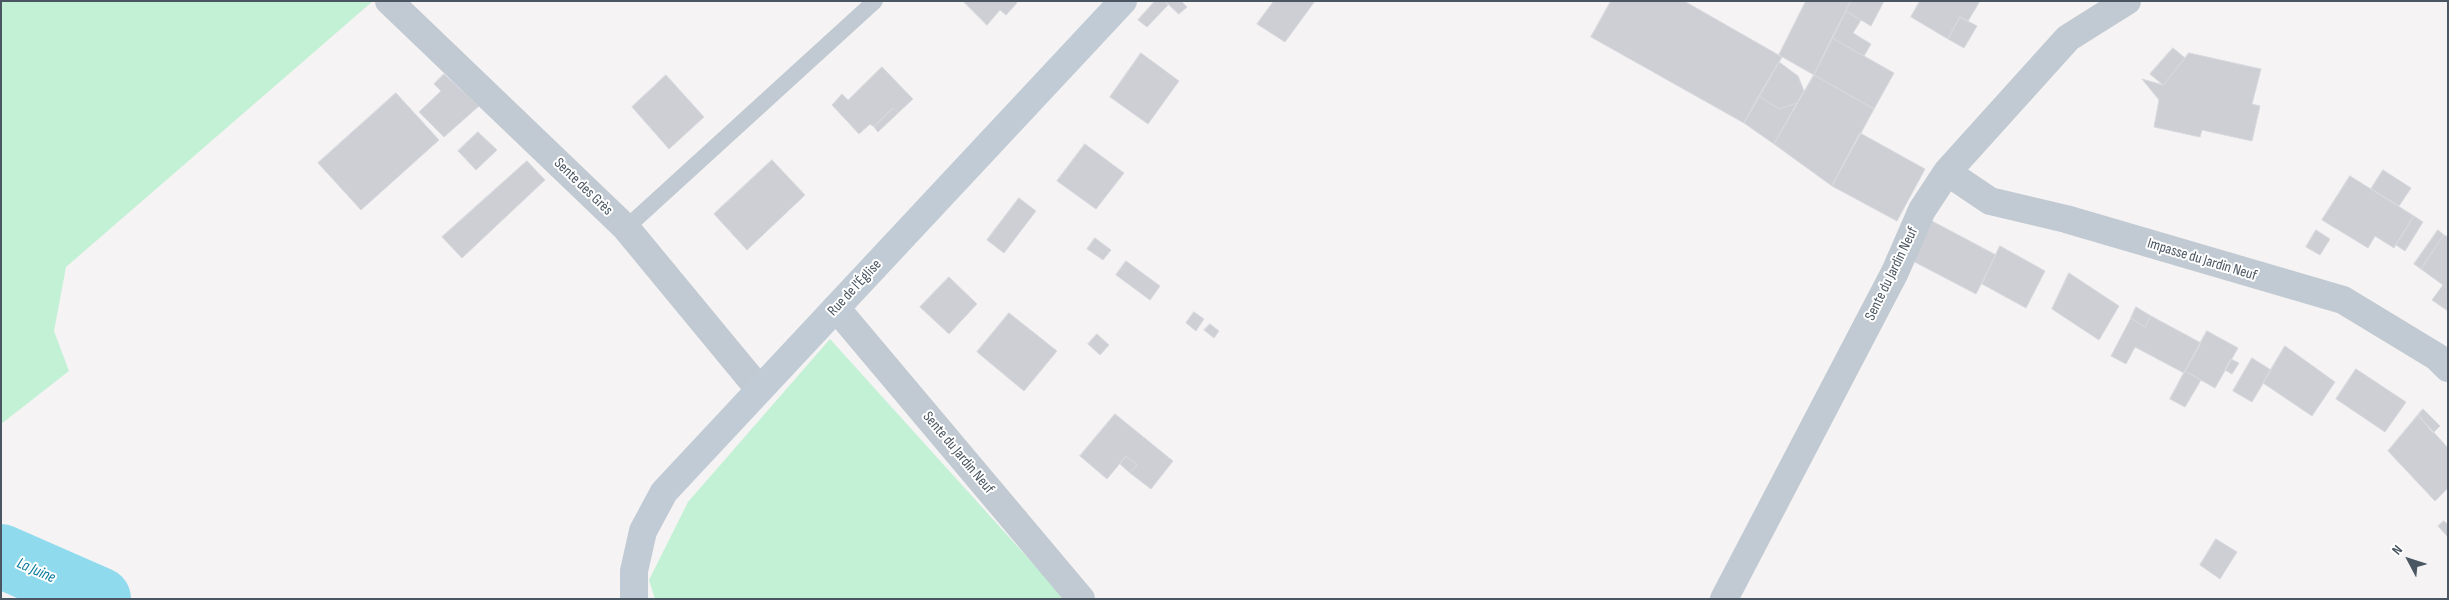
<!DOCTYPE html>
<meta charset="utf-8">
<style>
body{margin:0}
#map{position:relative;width:2449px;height:600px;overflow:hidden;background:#f5f3f3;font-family:"Sofia Sans Condensed",sans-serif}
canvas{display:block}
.frame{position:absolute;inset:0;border:2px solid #4a5661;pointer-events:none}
.north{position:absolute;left:2384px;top:535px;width:50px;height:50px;-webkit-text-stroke:4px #fff;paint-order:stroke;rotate:310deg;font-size:14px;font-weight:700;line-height:20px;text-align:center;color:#4a5661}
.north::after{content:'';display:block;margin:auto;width:18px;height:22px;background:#4a5661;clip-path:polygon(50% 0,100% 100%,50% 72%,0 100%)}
</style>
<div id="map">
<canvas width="2449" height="600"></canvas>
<div class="frame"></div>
<div class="north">N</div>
</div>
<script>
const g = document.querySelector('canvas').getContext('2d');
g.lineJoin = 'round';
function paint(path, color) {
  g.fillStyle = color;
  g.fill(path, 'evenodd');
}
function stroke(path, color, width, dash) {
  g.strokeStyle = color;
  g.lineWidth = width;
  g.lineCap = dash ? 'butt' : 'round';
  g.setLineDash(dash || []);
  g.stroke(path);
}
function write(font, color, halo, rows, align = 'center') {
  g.font = font + ' "Sofia Sans Condensed",sans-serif';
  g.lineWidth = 4;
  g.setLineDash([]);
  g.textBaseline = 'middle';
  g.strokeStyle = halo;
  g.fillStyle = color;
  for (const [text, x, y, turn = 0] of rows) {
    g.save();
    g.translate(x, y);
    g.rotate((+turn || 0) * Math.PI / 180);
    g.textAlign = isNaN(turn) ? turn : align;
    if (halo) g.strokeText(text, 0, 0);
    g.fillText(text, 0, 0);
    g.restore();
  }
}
paint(new Path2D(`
 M1 1H373L66 267 54 331 69 371 1 424Z
 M830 339 1065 599H655L649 580 688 502Z`), '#c3f1d5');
stroke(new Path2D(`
 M1 556 99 599`), '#90daee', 64);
const building = new Path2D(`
 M963 1H1015L1017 3 1006 15 1000 10 987 25Z
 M1155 1H1165L1168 5 1147 27 1138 20Z
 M1165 1H1181L1187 7 1179 14Z
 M1274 1H1315L1285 42 1257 24Z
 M1611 1H1684L1782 57 1744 123 1591 37Z
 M1806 1H1851L1814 75 1779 55Z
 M1851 1H1884L1871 26 1846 11Z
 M1920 1H1980L1968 21 1960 17 1948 39 1911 17Z
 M1846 11 1861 20 1853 33 1871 44 1864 56 1832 38Z
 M1960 17 1977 26 1964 48 1948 39Z
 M1832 38 1894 73 1874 109 1814 75Z
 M2173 48 2185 58 2163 85 2150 74Z
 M1141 53 1179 81 1148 124 1110 97Z
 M2189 53 2261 69 2252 104 2260 106 2252 141 2202 130 2200 137 2154 127 2159 100 2142 79 2163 85Z
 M1779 62 1798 76 1804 91 1797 103 1779 109 1759 96Z
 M882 67 913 99 898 113 893 108 874 127 870 124 859 134 832 105 842 94 848 100Z
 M444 74 479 106 444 137 419 112 441 91 434 84Z
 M666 75 704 117 669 149 632 107Z
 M1814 75 1874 109 1832 186 1774 144Z
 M396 93 439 140 361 210 318 163Z
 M1759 96 1779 109 1797 103 1774 144 1744 123Z
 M893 108 898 113 878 132 874 127Z
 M478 132 497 150 476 170 458 151Z
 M1860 133 1925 169 1897 221 1832 186Z
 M1085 144 1124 173 1096 209 1057 181Z
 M772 160 805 195 747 250 714 214Z
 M527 161 545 180 462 258 442 237Z
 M2383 170 2411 188 2399 206 2371 189Z
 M2350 176 2414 216 2394 248 2375 236 2368 248 2322 220Z
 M1019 198 1036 211 1004 253 987 240Z
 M2414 216 2423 222 2405 251 2396 245Z
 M1930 220 1996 255 1976 294 1909 259Z
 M2316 230 2330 239 2320 255 2306 247Z
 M2438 230 2444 235 2421 269 2414 264Z
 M2444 235 2448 237V311L2432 300 2443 285 2421 269Z
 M1095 238 1111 250 1103 260 1087 249Z
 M2000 246 2045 271 2026 308 1982 284Z
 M1126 261 1160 286 1150 300 1116 275Z
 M2069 273 2119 306 2099 340 2052 309Z
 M949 277 977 304 949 334 920 307Z
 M2136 307 2151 316 2145 327 2131 318Z
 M1194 312 1204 319 1196 331 1186 323Z
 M1009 313 1057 351 1024 391 977 352Z
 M2151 316 2201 343 2184 373 2135 347 2126 364 2111 356 2131 318 2145 327Z
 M1210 324 1219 331 1214 338 1204 330Z
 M2207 331 2238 348 2215 388 2185 371Z
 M1097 334 1109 345 1100 355 1088 344Z
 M2285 346 2335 382 2312 416 2263 383Z
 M2252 358 2271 370 2252 402 2233 391Z
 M2231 359 2239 363 2232 374 2225 370Z
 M2356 369 2406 402 2385 432 2336 399Z
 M2185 371 2201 380 2185 407 2170 399Z
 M2423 409 2440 426 2433 433 2418 415Z
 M1115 414 1173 461 1151 489 1130 473 1137 465 1126 456 1107 479 1080 456Z
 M2418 415 2448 448V488L2435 501 2388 451Z
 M1126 456 1137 465 1130 473 1120 464Z
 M2444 521 2448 525V537L2438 526Z
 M2216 539 2237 552 2220 579 2200 565Z`);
paint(building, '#cdcfd5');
stroke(building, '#d7d9de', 1);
stroke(new Path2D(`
 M626 228 875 1`), '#c1cad2', 16);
stroke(new Path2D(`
 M389 1 626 228 759 389
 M1947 172 1990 201 2066 219 2343 300 2437 357 2448 368
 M836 308 1081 599
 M1724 599 1895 272 1922 210 1947 172 2068 38 2127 1`), '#c1cad2', 28);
stroke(new Path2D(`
 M634 599V571L643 531 664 492 1123 1`), '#c1cbd6', 28);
write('15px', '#4a5661', '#fff', [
 ["Sente des Grès",583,187,44],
 ["Impasse du Jardin Neuf",2202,260,17],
 ["Sente du Jardin Neuf",1892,274,-64],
 ["Rue de l'Église",855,288,-47],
 ["Sente du Jardin Neuf",958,453,50]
]);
write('italic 16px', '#0c7c9b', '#fff', [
 ["La Juine",36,571,24]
]);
</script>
